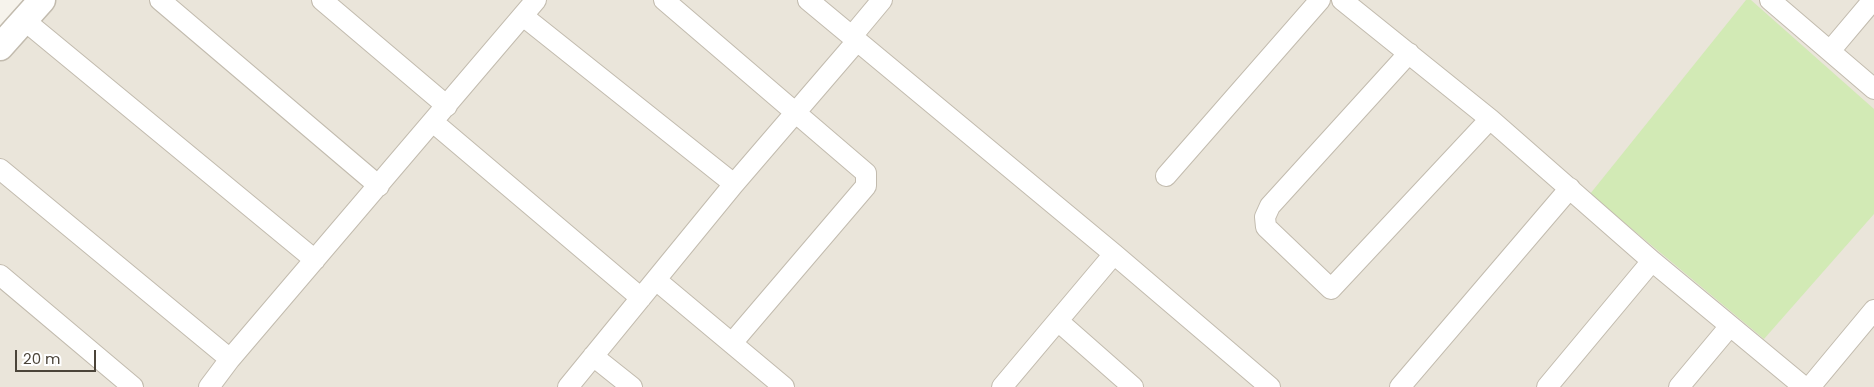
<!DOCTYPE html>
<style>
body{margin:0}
#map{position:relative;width:1874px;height:387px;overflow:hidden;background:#f6f3ec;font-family:Poppins,sans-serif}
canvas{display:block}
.scale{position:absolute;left:15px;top:350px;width:81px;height:22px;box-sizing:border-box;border:2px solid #4b4439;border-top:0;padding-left:6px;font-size:15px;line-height:18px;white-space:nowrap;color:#4b4439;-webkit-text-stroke:4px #fff;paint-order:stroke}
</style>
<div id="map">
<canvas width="1874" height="387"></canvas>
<div class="scale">20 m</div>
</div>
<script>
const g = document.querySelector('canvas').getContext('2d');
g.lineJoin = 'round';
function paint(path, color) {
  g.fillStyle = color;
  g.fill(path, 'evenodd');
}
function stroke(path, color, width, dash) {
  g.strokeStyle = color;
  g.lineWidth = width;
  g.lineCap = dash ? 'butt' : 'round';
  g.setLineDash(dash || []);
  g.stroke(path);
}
paint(new Path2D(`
 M49 0H1874V387H0V53Z`), '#eae5da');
paint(new Path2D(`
 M1746 0H1751L1874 109V214L1764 339 1590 194Z`), '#d2eab5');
const minor = new Path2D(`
 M160 0 379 186
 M322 0 447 106
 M664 0 866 173V186L732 343
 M808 0 1114 254 1270 387
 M1342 0 1490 119 1652 261 1804 387
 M1770 0 1874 89
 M523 16 734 184
 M24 20 315 260
 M852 36 882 0
 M1830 51 1873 0
 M1409 53 1270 206 1265 217 1266 227 1331 289 1490 119
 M433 122 641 298
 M0 169 230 359
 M1166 176 1320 0
 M0 275 133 387
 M656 280 784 387
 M1058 321 1133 387
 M593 356 632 387
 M209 387 230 359 536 0
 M568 387 734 184 857 41
 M1002 387 1114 254
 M1400 387 1570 188
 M1547 387 1652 261
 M1679 387 1730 326
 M1810 387 1874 310`);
const tertiary = new Path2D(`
 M0 47 42 0`);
stroke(minor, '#c2bbae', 22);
stroke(tertiary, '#c2bbae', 29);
stroke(minor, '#fff', 20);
stroke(tertiary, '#fff', 26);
</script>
